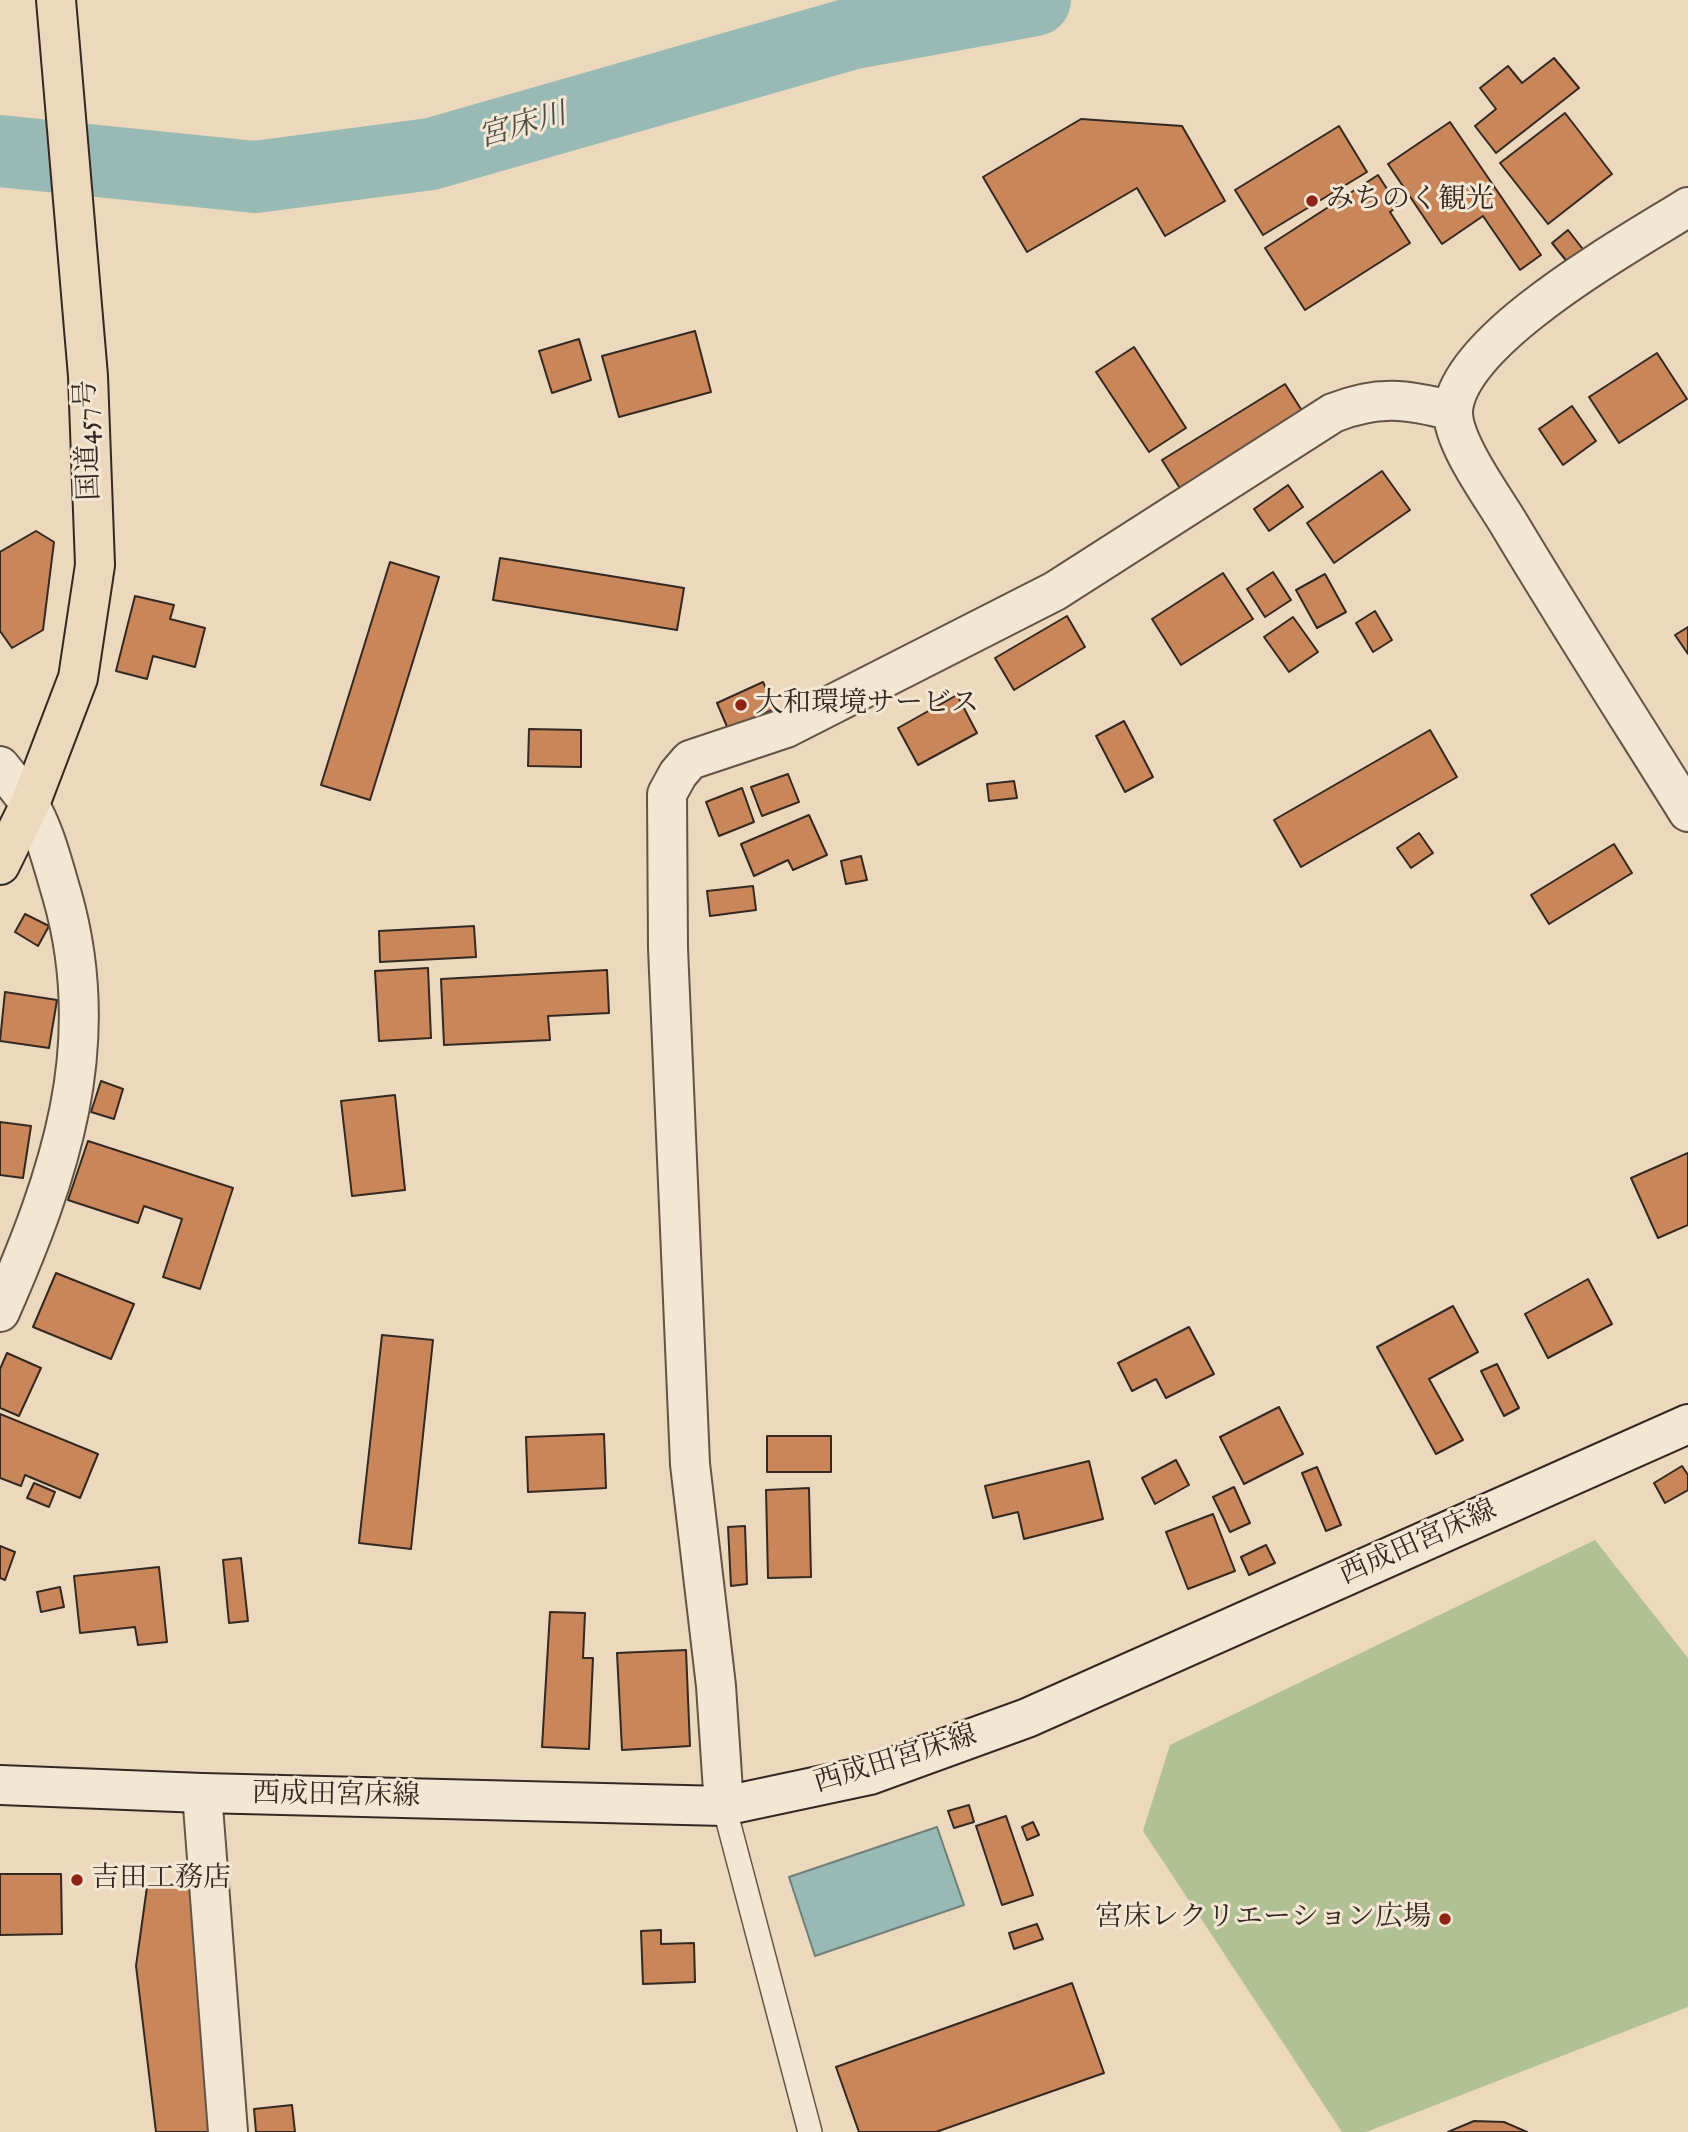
<!DOCTYPE html>
<meta charset="utf-8">
<style>
body{margin:0}
canvas{display:block;background:#ecd8bc}
</style>
<canvas width="1688" height="2132"></canvas>
<script>
const g = document.querySelector('canvas').getContext('2d');
g.lineJoin = 'round';
function paint(path, color) {
  g.fillStyle = color;
  g.fill(path, 'evenodd');
}
function stroke(path, color, width, dash) {
  g.strokeStyle = color;
  g.lineWidth = width;
  g.lineCap = dash ? 'butt' : 'round';
  g.setLineDash(dash || []);
  g.stroke(path);
}
function write(font, color, halo, rows, align = 'center') {
  g.font = font + ' "IM FELL English","Noto Serif JP",serif';
  g.lineWidth = 6;
  g.setLineDash([]);
  g.textBaseline = 'middle';
  g.strokeStyle = halo;
  g.fillStyle = color;
  for (const [text, x, y, turn = 0] of rows) {
    g.save();
    g.translate(x, y);
    g.rotate((+turn || 0) * Math.PI / 180);
    g.textAlign = isNaN(turn) ? turn : align;
    if (halo) g.strokeText(text, 0, 0);
    g.fillText(text, 0, 0);
    g.restore();
  }
}
paint(new Path2D(`
 M1595 1540 1688 1658V2007L1366 2132H1342L1143 1831 1170 1745Z`), '#b2c095');
const water = new Path2D(`
 M937 1827 964 1905 815 1956 789 1877Z`);
paint(water, '#99b9b4');
stroke(water, '#717f79', 2);
stroke(new Path2D(`
 M0 151 255 177 431 154 854 33 1035 0`), '#99b9b4', 72);
const building = new Path2D(`
 M1554 58 1579 88 1496 153 1475 126 1496 109 1480 88 1508 66 1522 83Z
 M1565 113 1612 174 1548 224 1500 163Z
 M1081 119 1182 126 1225 201 1165 236 1137 188 1027 252 983 177Z
 M1450 122 1541 255 1520 270 1483 216 1442 244 1388 164Z
 M1339 126 1367 172 1263 235 1235 190Z
 M1378 175 1398 206 1390 212 1410 243 1305 310 1265 248Z
 M1568 230 1589 257 1573 269 1552 243Z
 M695 331 711 392 619 417 602 356Z
 M579 339 591 380 552 393 539 351Z
 M1134 347 1186 428 1149 452 1096 372Z
 M1657 353 1687 399 1619 443 1589 397Z
 M1285 384 1306 417 1183 493 1162 460Z
 M1572 406 1596 441 1563 465 1539 429Z
 M1382 471 1410 510 1334 563 1307 523Z
 M1288 485 1303 507 1269 531 1254 509Z
 M36 531 54 542 43 630 12 648 0 631V552Z
 M500 558 684 588 677 630 493 600Z
 M390 562 439 577 370 800 321 785Z
 M1273 572 1291 600 1265 617 1247 589Z
 M1223 573 1253 619 1181 665 1152 619Z
 M1325 574 1346 612 1317 628 1296 590Z
 M135 596 174 605 170 619 205 628 195 667 153 656 147 679 116 671Z
 M1375 611 1392 640 1373 652 1356 623Z
 M1067 616 1085 647 1014 690 995 658Z
 M1293 617 1318 652 1289 672 1264 637Z
 M1688 627V654L1675 635Z
 M763 682 775 709 728 729 717 703Z
 M957 695 977 733 918 765 898 728Z
 M1124 721 1153 777 1125 792 1096 736Z
 M529 729 581 730V767L528 766Z
 M1430 730 1457 777 1301 867 1274 820Z
 M788 774 799 802 762 816 751 787Z
 M1014 781 1017 798 989 801 987 784Z
 M742 788 754 822 719 836 706 802Z
 M809 815 827 855 793 870 788 860 754 876 741 844Z
 M1419 833 1433 853 1411 868 1397 848Z
 M1614 844 1632 873 1549 924 1531 895Z
 M861 856 867 880 846 884 841 861Z
 M753 886 756 910 710 916 707 891Z
 M25 914 49 926 38 946 15 932Z
 M474 926 476 957 380 962 379 931Z
 M428 968 431 1038 379 1041 375 971Z
 M607 970 609 1013 548 1016 550 1040 444 1045 441 979Z
 M5 992 57 1000 49 1048 0 1041Z
 M101 1081 123 1089 114 1119 91 1112Z
 M395 1095 405 1190 352 1196 341 1101Z
 M0 1122 31 1126 23 1178 0 1175Z
 M88 1141 233 1188 200 1289 163 1277 182 1219 144 1206 138 1223 68 1200Z
 M1688 1153V1225L1658 1238 1631 1178Z
 M56 1273 134 1304 111 1359 33 1327Z
 M1588 1279 1612 1324 1548 1358 1525 1314Z
 M1453 1306 1478 1352 1429 1379 1463 1440 1436 1454 1377 1347Z
 M1189 1327 1214 1374 1166 1398 1156 1379 1132 1391 1118 1363Z
 M382 1335 433 1340 411 1549 359 1543Z
 M7 1353 41 1368 19 1416 0 1408V1369Z
 M1497 1364 1519 1408 1504 1416 1481 1371Z
 M1279 1407 1303 1454 1244 1484 1220 1437Z
 M0 1414 98 1454 80 1498 25 1475 21 1486 0 1478Z
 M604 1434 606 1488 528 1492 526 1437Z
 M767 1436H831V1472H767Z
 M1176 1460 1189 1485 1155 1504 1142 1478Z
 M1089 1461 1103 1519 1024 1539 1018 1512 993 1518 985 1486Z
 M1682 1466 1688 1475V1490L1665 1503 1654 1483Z
 M1317 1467 1341 1525 1326 1531 1302 1473Z
 M34 1483 55 1492 49 1507 27 1498Z
 M1234 1487 1250 1523 1230 1532 1213 1497Z
 M809 1488 811 1577 768 1578 766 1490Z
 M1213 1514 1235 1571 1188 1589 1166 1532Z
 M745 1526 747 1584 731 1586 728 1527Z
 M1266 1545 1275 1563 1249 1575 1241 1557Z
 M0 1546 15 1552 5 1580 0 1578Z
 M241 1558 248 1621 229 1623 223 1560Z
 M159 1567 167 1642 138 1645 135 1627 80 1633 74 1576Z
 M60 1587 64 1607 41 1612 37 1592Z
 M550 1612 585 1613 583 1658H593L589 1749 542 1747Z
 M686 1650 690 1746 622 1750 617 1653Z
 M969 1805 974 1822 954 1828 948 1811Z
 M1006 1816 1033 1895 1002 1905 976 1826Z
 M1033 1822 1039 1835 1027 1840 1022 1827Z
 M0 1874H61L62 1934 0 1935Z
 M194 1882 214 2132H156L136 1966 147 1887Z
 M1037 1924 1043 1939 1014 1949 1009 1933Z
 M661 1930V1944L694 1943 695 1982 643 1984 641 1931Z
 M1072 1983 1104 2073 936 2132H859L836 2067Z
 M292 2105 295 2132H256L254 2109Z
 M1474 2121 1504 2122 1527 2132H1448Z`);
paint(building, '#c8865a');
stroke(building, '#342921', 2);
const lane = new Path2D(`
 M724 1806 810 2132`);
const street = new Path2D(`
 M1688 207C1631 243 1457 339 1453 411 1452 442 1493 497 1509 524 1567 621 1628 716 1688 812
 M0 766C9 778 22 791 29 804 45 831 53 865 62 895 105 1045 60 1175 0 1312
 M202 1793 228 2132
 M724 1806 716 1686 690 1464 668 948 667 794 678 774 690 760 786 728 1055 591 1333 413C1378 395 1407 399 1453 411`);
const secondary = new Path2D(`
 M0 1785 202 1793 724 1806 870 1775 1027 1718 1688 1424`);
const highway = new Path2D(`
 M0 865 30 804 78 678 95 565 88 376 56 0`);
stroke(lane, '#625548', 26);
stroke(street, '#625548', 42);
stroke(secondary, '#342921', 42);
stroke(highway, '#342921', 42);
stroke(lane, '#f3e6d3', 23);
stroke(street, '#f3e6d3', 38);
stroke(secondary, '#f3e6d3', 38);
stroke(highway, '#ecd8bc', 38);
for (const [x, y, r, color] of [
 [1312,201,7,"#8f2418"],
 [741,705,7,"#8f2418"],
 [77,1880,7,"#8f2418"],
 [1445,1919,7,"#8f2418"]
]) {
  const dot = new Path2D();
  dot.arc(x, y, r, 0, 2 * Math.PI);
  g.fillStyle = color;
  g.fill(dot);
  stroke(dot, '#f3e6d3', 2.5);
}
write('28px', '#342921', '#f3e6d3', [
 ["みちのく観光",1326,201],
 ["大和環境サービス",755,705],
 ["吉田工務店",91,1880],
 ["宮床レクリエーション広場",1431,1919,"right"]
], 'left');
write('28px', '#342921', '#f3e6d3', [
 ["国道457号",90,440,-92],
 ["西成田宮床線",1419,1544,-24],
 ["西成田宮床線",896,1761,-17],
 ["西成田宮床線",336,1797,1]
]);
write('italic 30px', '#4d4d46', '#f3e6d3', [
 ["宮床川",523,128,-16]
]);
</script>
